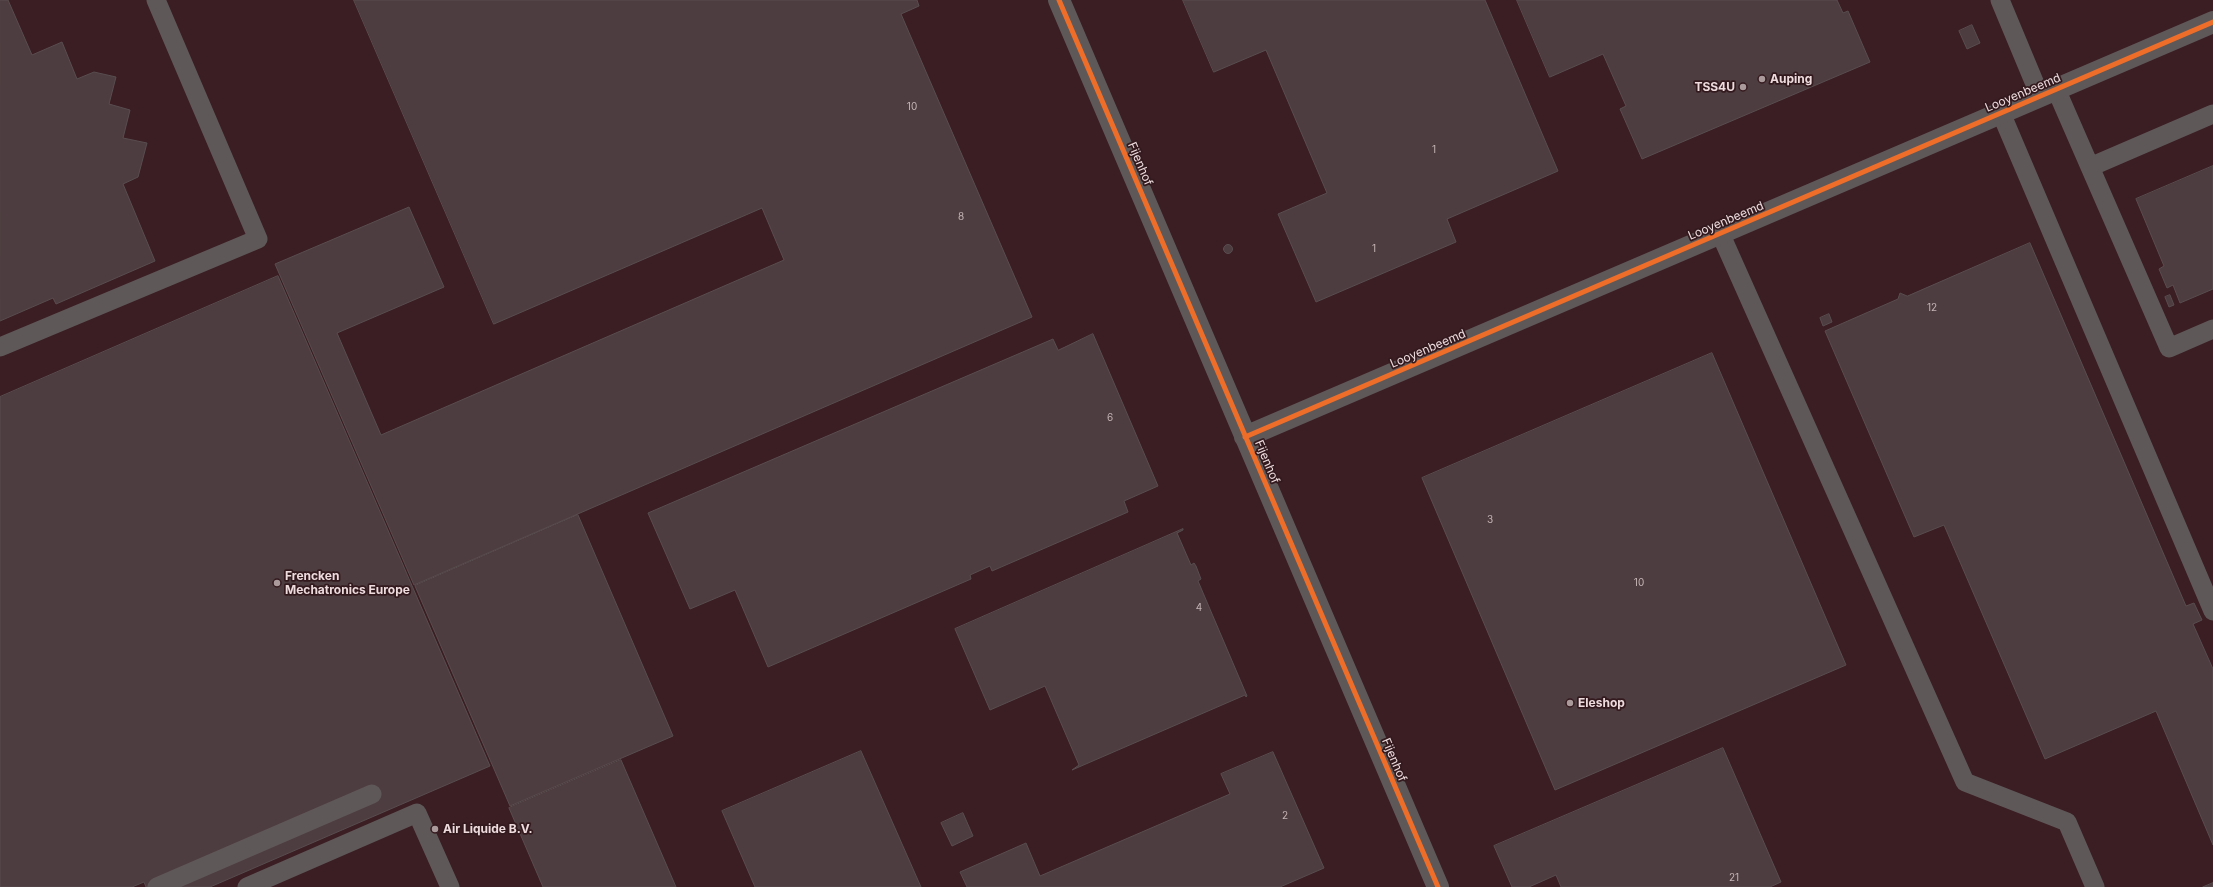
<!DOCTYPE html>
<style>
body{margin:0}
canvas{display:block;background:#2d2022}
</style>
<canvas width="2213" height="887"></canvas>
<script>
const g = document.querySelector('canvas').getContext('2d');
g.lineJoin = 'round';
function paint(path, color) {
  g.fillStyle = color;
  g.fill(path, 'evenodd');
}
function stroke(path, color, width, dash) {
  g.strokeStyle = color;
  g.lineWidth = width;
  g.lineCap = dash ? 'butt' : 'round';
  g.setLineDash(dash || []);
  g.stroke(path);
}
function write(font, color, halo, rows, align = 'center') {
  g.font = font + ' Inter,sans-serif';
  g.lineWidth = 3.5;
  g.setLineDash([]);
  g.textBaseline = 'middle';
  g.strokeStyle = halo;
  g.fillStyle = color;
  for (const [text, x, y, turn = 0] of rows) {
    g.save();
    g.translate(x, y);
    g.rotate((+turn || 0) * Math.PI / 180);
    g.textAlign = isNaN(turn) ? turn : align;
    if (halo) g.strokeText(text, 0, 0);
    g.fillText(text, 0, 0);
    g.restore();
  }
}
paint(new Path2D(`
 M0 0H2213V887H0Z`), '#3b1e24');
const building = new Path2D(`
 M0 0H8L32 55 62 42 77 79 94 72 116 77 109 104 130 110 123 138 147 143 138 177 123 184 155 261 56 304 53 298 0 321Z
 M354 0H917L919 6 901 14 1032 317 414 585 275 264 409 207 444 287 337 333 381 435 784 260 762 208 494 324Z
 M1183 0H1485L1558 171 1447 219 1456 242 1316 302 1278 214 1327 193 1266 50 1214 72Z
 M1517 0H1837L1843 13 1848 11 1870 62 1642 159 1620 109 1626 106 1603 54 1550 77Z
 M1972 25 1980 43 1967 49 1959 31Z
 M2213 166V289L2180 303 2173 285 2167 288 2159 269 2164 266 2136 199Z
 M2030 243 2186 606 2194 603 2202 620 2193 624 2213 669V845L2156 711 2045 759 1944 525 1914 537 1825 331 1898 299 1900 293 1907 296Z
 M1223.5 249a4.5 4.5 0 1 1 9 0a4.5 4.5 0 1 1-9 0Z
 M278 276 490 766 210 887H146L144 882 132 887H0V397Z
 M2170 295 2174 305 2169 307 2165 297Z
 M1829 314 1832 322 1823 326 1820 318Z
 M1093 334 1158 486 1124 501 1128 512 992 571 990 566 970 575 971 579 768 667 735 590 690 609 648 513 1053 339 1058 350Z
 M1712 353 1846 665 1555 790 1422 478Z
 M578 515 673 736 510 806 415 586Z
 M1183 529V530L1177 533 1191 565 1194 563 1196 566 1201 579 1198 581 1247 696 1246 697 1245 695 1072 770 1079 765 1045 686 990 710 955 629Z
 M1723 748 1781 882 1770 887H1561L1556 875 1529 887H1512L1494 846Z
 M861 751 921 887H755L722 811Z
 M1273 752 1324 868 1280 887H967L960 872 1026 843 1040 876 1230 794 1221 774Z
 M621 760 676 887H543L509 808Z
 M963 813 973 836 952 846 941 823Z
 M2213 883V887H2203Z`);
paint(building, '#4e3d40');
stroke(building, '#584d4f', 1);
stroke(new Path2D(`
 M2000 0 2040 96
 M2056 89 2090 167 2213 114
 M2001 113 2213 611
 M2090 167 2169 348 2213 329
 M1721 235 1965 782 2067 822 2095 887
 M0 347 258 239 156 0
 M157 887 372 794
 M247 887 417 813 450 887`), '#5f5859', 19);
stroke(new Path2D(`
 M1059 0 1438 887
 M1245 437 2213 22`), '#5f5859', 22);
stroke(new Path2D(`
 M1059 0 1438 887
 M1245 437 2213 22`), '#ee6e29', 5);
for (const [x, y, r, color] of [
 [1762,79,4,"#aa9a9c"],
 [1743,87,4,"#aa9a9c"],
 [277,583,4,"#aa9a9c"],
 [1570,703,4,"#aa9a9c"],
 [435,829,4,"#aa9a9c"]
]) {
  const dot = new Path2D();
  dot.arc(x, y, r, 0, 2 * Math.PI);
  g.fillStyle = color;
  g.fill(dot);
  stroke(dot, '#331a1f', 1.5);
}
write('10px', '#c5b4b6', null, [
 ["10",912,107],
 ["1",1434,150],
 ["8",961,217],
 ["1",1374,249],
 ["12",1932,308],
 ["6",1110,418],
 ["3",1490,520],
 ["10",1639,583],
 ["4",1199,608],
 ["2",1285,816],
 ["21",1734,878]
]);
write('bold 12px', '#eddbde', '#331a1f', [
 ["Auping",1770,79],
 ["TSS4U",1735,87,"right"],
 ["Frencken",285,576],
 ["Mechatronics Europe",285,590],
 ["Eleshop",1578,703],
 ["Air Liquide B.V.",443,829]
], 'left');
write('12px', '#eddbde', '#331a1f', [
 ["Looyenbeemd",2023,93,-23],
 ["Fijenhof",1140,164,67],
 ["Looyenbeemd",1726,221,-23],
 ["Looyenbeemd",1428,349,-23],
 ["Fijenhof",1267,462,67],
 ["Fijenhof",1394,760,67]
]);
</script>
